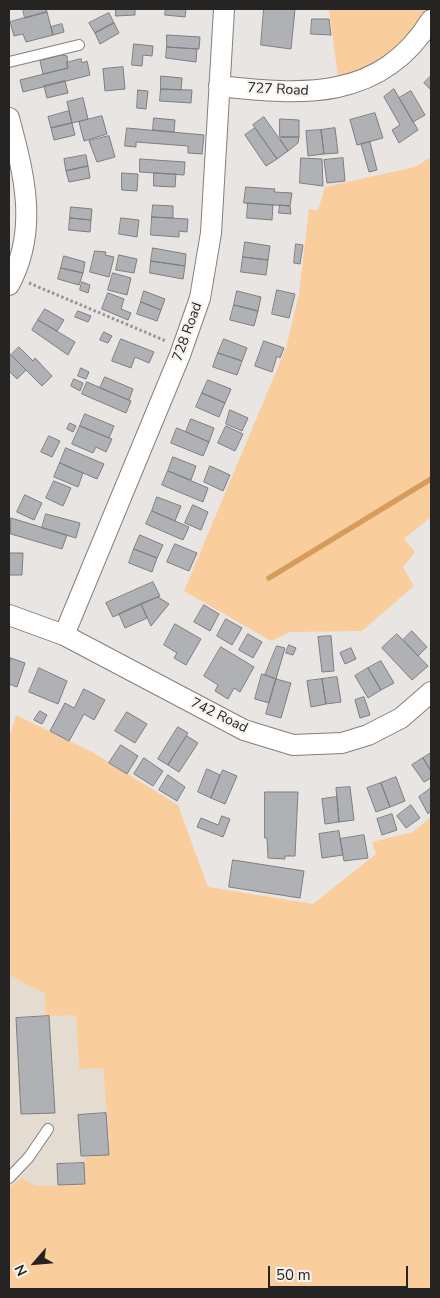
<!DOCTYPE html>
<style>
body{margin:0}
#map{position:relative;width:440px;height:1298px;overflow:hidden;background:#e9e5e2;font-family:"Nunito Sans",sans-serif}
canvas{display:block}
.frame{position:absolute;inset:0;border:10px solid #252422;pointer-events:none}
.north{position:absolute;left:10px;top:1238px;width:50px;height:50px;-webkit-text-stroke:4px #f6f3ef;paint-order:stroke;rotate:243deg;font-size:14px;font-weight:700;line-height:20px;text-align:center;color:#252422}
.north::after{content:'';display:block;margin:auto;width:18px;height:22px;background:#252422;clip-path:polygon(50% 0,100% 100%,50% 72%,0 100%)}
.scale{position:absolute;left:268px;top:1266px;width:140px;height:22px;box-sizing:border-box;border:2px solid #252422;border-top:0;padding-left:6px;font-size:15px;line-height:18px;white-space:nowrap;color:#252422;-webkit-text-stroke:4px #f6f3ef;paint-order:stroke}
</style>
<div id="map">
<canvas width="440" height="1298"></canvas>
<div class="frame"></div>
<div class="north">N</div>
<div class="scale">50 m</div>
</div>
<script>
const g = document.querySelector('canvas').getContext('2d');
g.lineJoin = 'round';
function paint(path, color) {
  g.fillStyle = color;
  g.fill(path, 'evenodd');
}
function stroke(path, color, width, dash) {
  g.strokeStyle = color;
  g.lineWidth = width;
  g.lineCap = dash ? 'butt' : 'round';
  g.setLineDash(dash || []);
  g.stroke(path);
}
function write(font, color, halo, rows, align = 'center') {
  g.font = font + ' "Nunito Sans",sans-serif';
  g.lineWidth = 4.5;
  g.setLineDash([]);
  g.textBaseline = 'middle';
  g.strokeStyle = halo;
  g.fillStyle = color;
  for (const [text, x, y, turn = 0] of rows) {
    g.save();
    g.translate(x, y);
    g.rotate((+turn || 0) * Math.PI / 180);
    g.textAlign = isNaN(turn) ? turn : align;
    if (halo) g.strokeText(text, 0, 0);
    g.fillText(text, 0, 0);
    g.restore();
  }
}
paint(new Path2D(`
 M9 975 45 994 76 1015 79 1069 103 1068 110 1155 86 1185 36 1186 22 1178 9 1188Z`), '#e4dbd1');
paint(new Path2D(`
 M329 9H426C404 48 379 63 338 78Z
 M431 157V517L404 539 415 552 403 567 414 586 362 631 290 632 271 641 184 591 286 348 299 294 309 209 318 210 325 187 415 167Z
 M16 715 94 753 178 805 208 887 313 904 376 854 372 842 413 832 431 817V1289H9V1188L22 1178 36 1186 86 1185 85 1157 110 1155 103 1068 79 1069 76 1015 46 1016 45 994 9 975 11 802 9 739Z`), '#facd9d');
stroke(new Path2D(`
 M269 578 431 479`), '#d59c5b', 5.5);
const building = new Path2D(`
 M23 9H46L47 12 25 18Z
 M116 9H135V15L116 16Z
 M166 9H186L185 17 165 15Z
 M264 9H295L291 49 261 45Z
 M47 12 53 35 26 42 23 34 14 36 10 22Z
 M109 13 114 23 95 33 89 23Z
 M312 19H329L331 35 311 34Z
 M114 23 119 33 100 44 95 33Z
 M62 24 64 32 53 35 51 27Z
 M167 35 200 37 199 49 167 47Z
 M134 44 153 46 152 56 143 55 142 66 132 65Z
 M167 47 197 49 196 62 166 58Z
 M62 55 67 56 68 68 43 74 40 61Z
 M81 59 82 63 87 61 90 75 23 92 20 80 68 68 66 63Z
 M123 67 125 89 105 91 103 69Z
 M161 76 182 78 181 90 161 89Z
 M431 76V90L424 83Z
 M65 81 68 93 47 98 44 86Z
 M161 89 192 90 191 103 160 101Z
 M394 89 418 130 399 143 392 130 400 125 384 97Z
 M138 90 148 91 146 109 137 108Z
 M411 91 425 115 413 122 399 98Z
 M83 98 88 119 72 123 67 102Z
 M69 111 72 123 51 128 48 117Z
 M375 113 383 138 357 145 350 120Z
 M102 116 107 134 84 141 79 122Z
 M264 117 288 151 277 159 253 125Z
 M154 118 175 120 174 132 153 130Z
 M280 119 299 120V137H280Z
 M72 123 75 135 54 140 51 128Z
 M127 128 204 135 202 154 188 153V146L136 142V147L125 146Z
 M255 128 277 159 266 166 245 135Z
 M335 128 338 153 324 154 321 130Z
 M321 130 324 154 308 156 306 131Z
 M109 136 115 157 97 162 89 141Z
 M282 137H299L298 143 288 151 280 139Z
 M370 142 377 170 369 172 361 144Z
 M86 155 88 166 66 171 64 159Z
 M301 158 322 159 323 186 300 183Z
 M343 158 345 181 327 183 324 160Z
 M140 159 185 162 184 175 140 172Z
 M88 166 90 178 69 182 66 171Z
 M122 173 138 174 137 191 122 190Z
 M154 173 176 174 175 187 154 186Z
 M246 187 275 189 274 192 292 193 290 206 244 203Z
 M248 203 273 205 272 220 247 218Z
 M153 205 173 206V218L152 217Z
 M280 205 290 206 291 214 279 213Z
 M71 207 92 209 91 220 70 218Z
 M152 217 188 219 187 232 179 231V237L151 235Z
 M70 218 91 220 90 232 69 230Z
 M121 218 139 220 137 237 119 234Z
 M245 242 270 246 268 260 243 257Z
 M296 244 303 245 300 264 294 263Z
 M153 248 186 254 185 266 151 261Z
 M95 251 106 252 105 255 114 257 109 277 90 272Z
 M119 255 137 259 134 273 116 270Z
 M64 256 85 262 83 273 61 268Z
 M243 257 268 260 266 275 241 272Z
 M151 261 185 266 183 279 150 273Z
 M61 268 83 273 79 285 58 279Z
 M113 273 131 278 127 295 108 290Z
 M82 282 90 285 88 293 80 290Z
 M277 290 295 294 289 318 272 314Z
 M144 291 165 299 161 310 141 302Z
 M237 291 261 297 258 311 234 305Z
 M108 293 124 299 121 309 131 313 128 320 102 309Z
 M141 302 161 310 157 321 137 314Z
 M234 305 258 311 254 326 230 320Z
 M45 309 64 320 57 331 38 320Z
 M78 311 91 316 88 322 75 317Z
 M38 320 75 342 68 355 32 330Z
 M104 332 112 336 108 343 100 340Z
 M121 339 154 352 149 363 135 357 131 368 112 361Z
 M224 339 247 348 242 361 218 353Z
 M264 341 284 348 280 358 277 356 272 372 255 366Z
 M19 347 33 361 35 358 52 376 42 386 11 355Z
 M218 353 242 361 237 375 213 367Z
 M11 355 26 370 17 379 9 371V357Z
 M81 368 89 372 86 379 78 376Z
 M105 377 133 389 129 400 100 388Z
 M74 379 83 383 80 391 71 386Z
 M208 380 231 389 225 403 202 393Z
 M87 382 131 401 126 413 82 394Z
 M202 393 225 403 219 417 196 407Z
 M230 410 248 418 242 431 226 424Z
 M85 414 114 426 109 438 80 426Z
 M191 419 214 428 209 442 186 432Z
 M70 423 76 426 73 432 67 429Z
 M80 426 112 439 106 452 96 447 93 453 72 444Z
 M226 426 243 434 235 451 218 443Z
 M177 428 209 442 203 456 171 443Z
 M49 436 60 441 52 457 41 452Z
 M66 448 104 464 97 479 60 463Z
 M173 457 196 466 191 480 168 471Z
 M60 463 83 473 78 487 54 477Z
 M210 466 230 475 223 491 204 482Z
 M168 471 208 488 203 502 162 485Z
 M54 481 71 488 63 506 46 498Z
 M25 495 42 503 34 520 17 512Z
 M157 497 181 506 175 521 152 511Z
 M193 505 208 512 201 530 185 523Z
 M152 511 189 527 183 540 146 524Z
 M46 514 80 523 76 538 42 528Z
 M11 518 67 535 62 549 11 534Z
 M140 535 163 545 157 558 134 549Z
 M175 544 197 553 189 571 167 562Z
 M134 549 157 558 152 572 129 563Z
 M10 553H23L22 575H9Z
 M153 582 160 596 113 617 106 603Z
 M158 597 169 604 151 626 141 604Z
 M141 604 147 618 125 628 119 614Z
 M204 605 219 614 210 631 194 622Z
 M226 619 242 628 232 645 217 636Z
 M175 624 201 639 186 665 174 658 177 653 164 645Z
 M412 631 427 647 418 656 403 640Z
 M248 634 262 642 253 658 239 650Z
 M397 634 428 666 412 680 382 648Z
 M331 636 334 671 322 672 318 637Z
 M289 645 296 648 293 655 286 653Z
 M277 646 285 648 276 679 265 675Z
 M221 647 254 667 240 692 234 688 228 699 215 691 218 685 204 676Z
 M351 648 356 659 345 664 340 653Z
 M11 658 25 663 17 687 9 684V666Z
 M381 661 394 683 381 690 368 668Z
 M39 668 67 681 58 704 29 692Z
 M368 668 381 690 368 698 355 676Z
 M262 674 276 679 269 703 255 699Z
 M337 677 341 702 326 704 322 679Z
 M276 679 291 683 281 718 266 714Z
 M322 679 326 704 311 707 307 681Z
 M84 689 105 700 94 720 84 714 69 741 50 731 65 703 74 708Z
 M364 697 370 715 360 718 355 700Z
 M40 711 47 715 42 724 34 720Z
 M127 712 147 724 135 743 115 731Z
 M178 727 188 733 168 765 158 759Z
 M187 736 198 743 179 772 168 765Z
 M121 745 138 756 127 774 109 763Z
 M431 753V771L423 758Z
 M144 758 163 771 153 786 134 774Z
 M423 758 431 771V778L424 782 412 765Z
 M207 769 220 775 211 798 198 792Z
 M223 770 237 776 225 804 211 798Z
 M168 775 185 787 177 801 159 790Z
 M396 777 405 801 390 807 381 783Z
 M381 783 390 807 376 812 367 788Z
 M350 787 354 820 339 822 336 788Z
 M431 788V810L428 814 419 797Z
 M265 792H298L295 856H285V859L268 858 267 838H265Z
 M337 797 339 822 325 824 322 799Z
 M411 805 420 818 406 828 397 816Z
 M392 814 397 830 382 835 377 819Z
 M222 816 230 819 223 837 197 827 201 818 218 825Z
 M339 831 343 855 322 858 319 834Z
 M364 835 368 858 344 861 340 839Z
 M233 860 304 871 300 898 229 887Z
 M49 1016 55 1113 21 1114 16 1018Z
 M106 1113 109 1155 81 1156 78 1115Z
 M84 1163 85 1184 58 1185 57 1164Z`);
paint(building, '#b0b1b5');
stroke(building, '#7d7e82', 1);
const service = new Path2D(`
 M9 62 79 45
 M9 1178 29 1157 48 1129`);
const minor = new Path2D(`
 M219 86C302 95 380 102 431 20
 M9 118C24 174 39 230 9 285
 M9 615 64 635 244 730 293 745 342 743 368 735 401 718 431 692
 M64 635 180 355 200 298 211 233 224 9`);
stroke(service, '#837f7c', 12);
stroke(minor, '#837f7c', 22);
stroke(new Path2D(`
 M29 283 166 341`), '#979492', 3, [2.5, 2.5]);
stroke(service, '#fff', 10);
stroke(minor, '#fff', 20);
write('14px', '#252422', '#f6f3ef', [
 ["727 Road",278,90,3],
 ["728 Road",188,332,-70],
 ["742 Road",219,716,26]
]);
</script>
